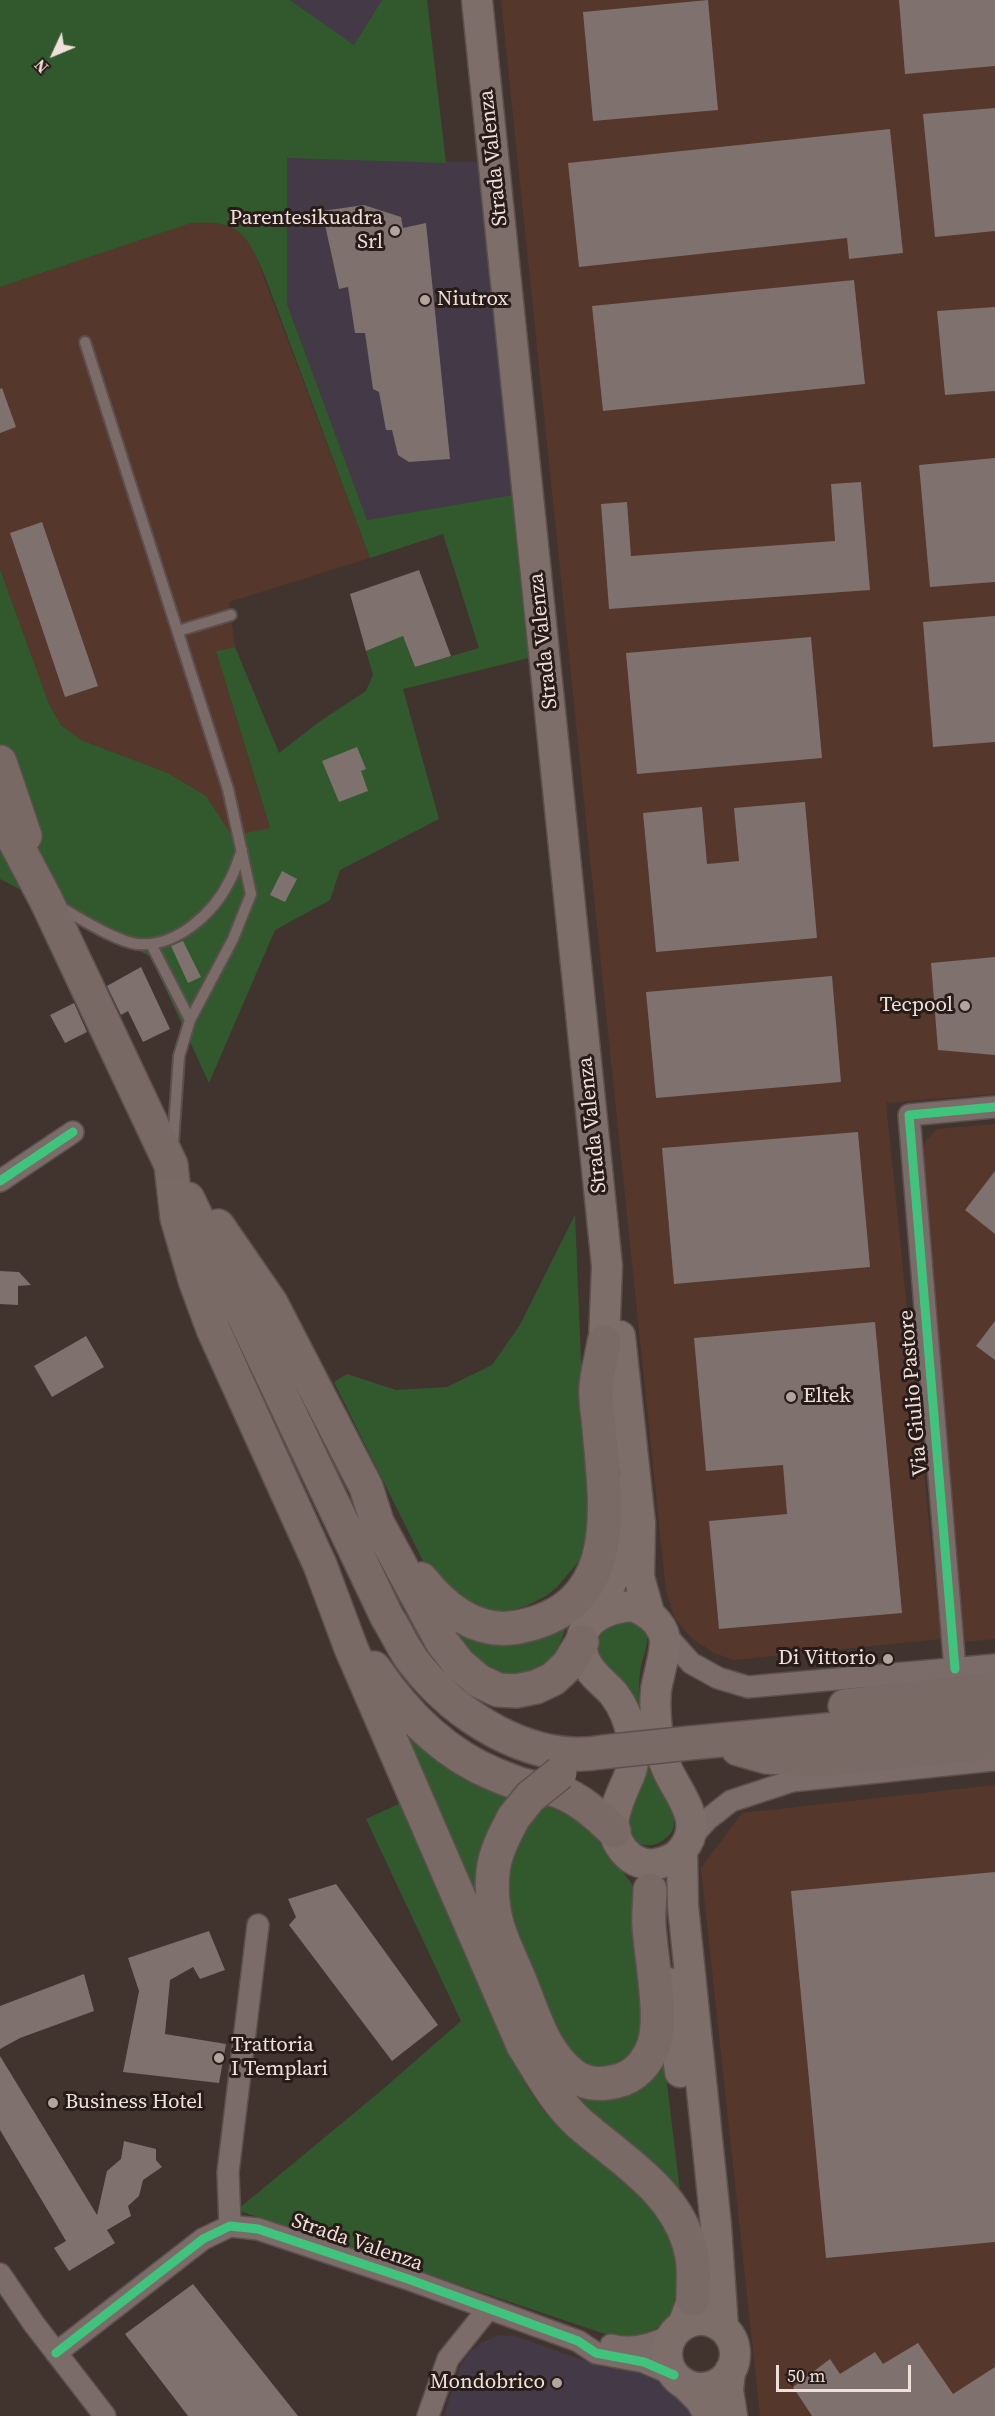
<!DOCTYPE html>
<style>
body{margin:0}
#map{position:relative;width:995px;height:2416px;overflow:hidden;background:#41342f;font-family:"Source Serif 4",serif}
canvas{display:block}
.north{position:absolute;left:24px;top:24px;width:60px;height:60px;-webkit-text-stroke:4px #271c17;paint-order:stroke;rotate:226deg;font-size:16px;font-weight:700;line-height:24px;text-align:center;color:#f0e0da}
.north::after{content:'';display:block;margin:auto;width:21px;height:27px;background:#f0e0da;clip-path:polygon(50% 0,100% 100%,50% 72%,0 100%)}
.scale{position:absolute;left:776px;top:2365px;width:135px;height:27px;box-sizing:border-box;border:3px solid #f0e0da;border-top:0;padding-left:8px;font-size:18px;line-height:21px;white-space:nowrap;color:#f0e0da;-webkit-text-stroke:4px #271c17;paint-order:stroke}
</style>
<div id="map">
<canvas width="995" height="2416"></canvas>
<div class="north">N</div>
<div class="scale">50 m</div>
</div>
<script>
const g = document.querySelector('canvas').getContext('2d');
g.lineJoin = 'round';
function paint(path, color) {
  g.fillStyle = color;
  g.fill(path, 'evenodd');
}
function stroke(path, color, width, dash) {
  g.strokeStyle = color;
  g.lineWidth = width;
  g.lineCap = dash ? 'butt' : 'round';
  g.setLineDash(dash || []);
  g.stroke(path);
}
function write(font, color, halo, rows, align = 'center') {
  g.font = font + ' "Source Serif 4",serif';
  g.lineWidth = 6;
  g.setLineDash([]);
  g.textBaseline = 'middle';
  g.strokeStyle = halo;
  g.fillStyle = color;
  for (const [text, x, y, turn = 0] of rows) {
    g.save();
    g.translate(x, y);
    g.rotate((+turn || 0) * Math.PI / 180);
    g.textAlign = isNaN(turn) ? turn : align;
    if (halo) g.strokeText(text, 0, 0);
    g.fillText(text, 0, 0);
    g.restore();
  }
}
paint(new Path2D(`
 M290 0H382L354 45Z
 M287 158 482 162 513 495 367 520 287 304Z
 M499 2335 515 2336 599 2366 652 2374 668 2392 687 2401 699 2416H444L460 2366 470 2352 481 2343Z`), '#443a47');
paint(new Path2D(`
 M501 0H995V1094L886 1103 941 1639 734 1660 714 1653 693 1639 675 1619 666 1591Z
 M210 221 226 224 242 232 254 251 370 558 229 602 235 647 216 651 270 829 232 837 206 796 168 773 81 740 61 725 49 704 0 569V287L191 223Z
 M995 1124V1639L964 1642 920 1157 926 1140 937 1129Z
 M995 1785V2416H760L701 1868 742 1813Z`), '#55372c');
paint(new Path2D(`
 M0 0H290L354 45 382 0H427L446 163 287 158V304L367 520 513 495 533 657 403 689 439 819 340 870 330 900 275 930 209 1083 151 957 0 879V569L49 704 61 725 81 740 168 773 206 796 232 836 270 828 216 651 235 647 279 753 319 722 366 691 373 675 366 651 403 636 415 667 479 648 443 534 370 558 266 279C248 236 242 219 191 223L0 287Z
 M575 1215 588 1530 579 1561 557 1587 546 1596 526 1606 508 1611H490L463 1605 428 1571 334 1382 347 1374 396 1390 447 1387 492 1365 520 1325Z
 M621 1616C660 1634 646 1639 640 1672 638 1686 639 1700 639 1714L597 1659 594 1632Z
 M569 1619C564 1632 559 1650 549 1660 511 1701 477 1664 453 1632L459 1627Z
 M405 1729 511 1794C486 1835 470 1861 478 1911L396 1733Z
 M642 1760C656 1781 695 1821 662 1841 651 1848 641 1845 630 1840L623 1813Z
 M539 1801 573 1808 632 1884 647 2022 629 2061 603 2074 574 2063 506 1927 500 1878Z
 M401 1803 529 2090 546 2114 645 2198 666 2226 685 2286C670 2324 665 2327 626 2341L237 2210 382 2090 461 2021 366 1819Z
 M663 2051 682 2208 569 2091Z`), '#32592d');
paint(new Path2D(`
 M708 0 718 110 593 121 583 12Z
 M899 0H995V66L905 74Z
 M995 108V231L935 237 923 114Z
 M890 129 903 253 849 259 847 238 579 267 568 163Z
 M364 205 401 217 403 228 426 223 450 459 409 462 398 455 392 430H386L379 392 373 389 365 333H355L348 287 339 289 322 211Z
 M854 280 865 384 603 411 592 306Z
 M995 307V391L945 395 937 311Z
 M2 388 16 427 0 433V389Z
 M995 458V582L930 587 919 465Z
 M861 482 870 590 609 609 601 504 627 502 631 556 835 541 831 484Z
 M42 522 98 686 65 697 10 533Z
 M419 570 451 656 415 667 403 636 366 651 350 594Z
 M995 616V742L933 747 923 622Z
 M811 637 822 758 637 774 626 653Z
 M357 747 366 769 361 771 368 791 339 802 322 761Z
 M805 802 817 938 656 952 643 813 702 807 707 864 739 861 734 808Z
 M282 871 297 879 285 902 270 895Z
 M183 941 201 977 188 983 171 946Z
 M995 957V1055L938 1050 931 963Z
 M141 967 170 1029 143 1042 128 1011 121 1015 107 986Z
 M832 976 841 1082 656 1098 646 992Z
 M74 1003 87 1032 65 1043 50 1015Z
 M858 1132 870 1267 674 1284 662 1148Z
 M995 1171V1234L965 1210Z
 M0 1271 19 1272 31 1285 18 1286V1305L0 1304Z
 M995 1321V1360L976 1346Z
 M875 1322 902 1613 719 1629 709 1521 787 1514 783 1465 706 1471 694 1338Z
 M86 1336 104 1367 52 1397 34 1366Z
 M995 1872V2242L826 2258 791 1891Z
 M336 1884 438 2025 392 2061 289 1925 296 1917 288 1899Z
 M209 1931 225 1970 200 1979 193 1967 170 1980 165 2034 226 2044 219 2083 123 2072 139 1991 128 1958Z
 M84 1974 94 2011 20 2038 0 2049V2006Z
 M0 2056 97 2215 107 2171 121 2159 124 2141 156 2149V2160L162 2167 143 2180 139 2196 128 2206 131 2216 107 2230 115 2243 69 2271 54 2248 66 2241 0 2130Z
 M193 2284 298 2416H188L125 2334Z
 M918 2343 953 2394 995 2367V2416H812L793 2387 830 2359 840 2374 875 2352 883 2364Z`), '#7e716e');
const service = new Path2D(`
 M85 342 228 789 251 894 233 939 190 1020 179 1056 173 1143
 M178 631 231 615
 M58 906C78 917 115 941 137 944 176 948 214 913 230 880 235 871 238 860 242 850
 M151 944 190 1020`);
const minor = new Path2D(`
 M0 1181 73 1132
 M665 1634 691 1663 718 1678 748 1687 995 1665
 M955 1669 909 1115 995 1107
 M689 1840 708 1819 731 1801 792 1781 995 1760
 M230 2226 228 2172 258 1925
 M0 2274 34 2324 105 2416
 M611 2345C633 2351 653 2345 673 2334
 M56 2353 203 2239 230 2226 258 2229 408 2279 578 2341 596 2353 644 2362 674 2375
 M428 2416 448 2359 488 2309`);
const secondary = new Path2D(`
 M477 0 607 1266 604 1342 606 1367
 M620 1336 640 1523 639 1577 649 1613
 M633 1606C646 1612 657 1618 663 1632 669 1645 658 1675 656 1690 654 1714 657 1748 668 1771 679 1795 705 1822 683 1849 677 1858 666 1862 656 1864 648 1866 636 1862 630 1857 600 1831 618 1803 630 1774 634 1764 634 1750 632 1739 630 1722 623 1706 613 1693 603 1682 589 1673 584 1658 572 1622 604 1608 633 1606Z
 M596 1615C604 1598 614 1580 618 1562 622 1538 619 1513 617 1490
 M682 1851 683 1906 716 2226 723 2328
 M669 1983 680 2072
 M667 2354a34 34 0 1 1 68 0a34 34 0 1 1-68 0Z
 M683 2325 693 2299 699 2275
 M730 2371 728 2390 732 2416
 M685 2384 700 2399 710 2416`);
const trunk = new Path2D(`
 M171 1165 177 1218 195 1280 213 1329 320 1565 351 1648 523 2045C540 2072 555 2101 579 2123 620 2159 673 2189 689 2244 695 2262 693 2281 693 2299
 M188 1199 387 1617C396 1631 403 1648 413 1661 455 1716 531 1765 603 1752
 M218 1226 271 1303 366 1487 377 1522 442 1642 459 1664 479 1681 498 1690 516 1691 536 1687 553 1679 568 1665 582 1642
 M421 1579C445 1609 477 1635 518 1627 623 1607 606 1508 599 1428 598 1415 595 1400 596 1387 597 1372 602 1356 604 1342
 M374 1668C405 1714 444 1754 496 1775 507 1779 519 1785 531 1787 540 1788 550 1788 558 1791 580 1799 597 1815 614 1831
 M845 1706 995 1689
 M690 1743 995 1714
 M738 1749 766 1757 821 1760 995 1742
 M514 1817C505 1834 495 1852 493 1872 491 1890 493 1913 499 1930 505 1948 513 1964 520 1981 533 2013 544 2054 573 2075 586 2085 602 2085 617 2081 635 2077 648 2062 654 2044 663 2016 651 1958 649 1926 648 1914 650 1902 650 1890`);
const motorway = new Path2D(`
 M0 762 25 836
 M0 813 46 900 171 1165`);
stroke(service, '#5b504c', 14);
stroke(minor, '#5b504c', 24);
stroke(secondary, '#5b504c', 33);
stroke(trunk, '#5b504c', 36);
stroke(motorway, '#5b504c', 36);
stroke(service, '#7b6c69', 10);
stroke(minor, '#7b6c69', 21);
stroke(secondary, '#7e6e6a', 30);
stroke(trunk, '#7a6a66', 33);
stroke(motorway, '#786965', 33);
const trunkBridge = new Path2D(`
 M603 1752 690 1743
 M514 1817 530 1797 560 1773`);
stroke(trunkBridge, '#5b504c', 36, []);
stroke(trunkBridge, '#7a6a66', 33);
stroke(new Path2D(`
 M0 1181 73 1132
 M955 1669 909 1115 995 1107
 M56 2353 203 2239 230 2226 258 2229 408 2279 578 2341 596 2353 644 2362 674 2375`), '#40c37c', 9);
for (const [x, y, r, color] of [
 [395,231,6,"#b3a49e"],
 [425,300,6,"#b3a49e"],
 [965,1006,6,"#b3a49e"],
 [791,1397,6,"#b3a49e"],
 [888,1659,6,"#b3a49e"],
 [219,2058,6,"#b3a49e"],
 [53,2103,6,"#b3a49e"],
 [557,2383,6,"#b3a49e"]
]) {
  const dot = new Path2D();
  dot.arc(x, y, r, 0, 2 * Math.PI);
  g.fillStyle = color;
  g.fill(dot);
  stroke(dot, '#271c17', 2);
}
write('21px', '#f0e0da', '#271c17', [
 ["Strada Valenza",494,158,-96],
 ["Strada Valenza",544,641,-96],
 ["Strada Valenza",593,1125,-96],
 ["Via Giulio Pastore",914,1393,-95],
 ["Strada Valenza",357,2243,19]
]);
write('21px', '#f0e0da', '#271c17', [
 ["Parentesikuadra",383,219],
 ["Srl",383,243],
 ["Niutrox",437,300,"left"],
 ["Tecpool",953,1006],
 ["Eltek",803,1397,"left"],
 ["Di Vittorio",876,1659],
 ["Trattoria",231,2046,"left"],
 ["I Templari",231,2070,"left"],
 ["Business Hotel",65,2103,"left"],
 ["Mondobrico",545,2383]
], 'right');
</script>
